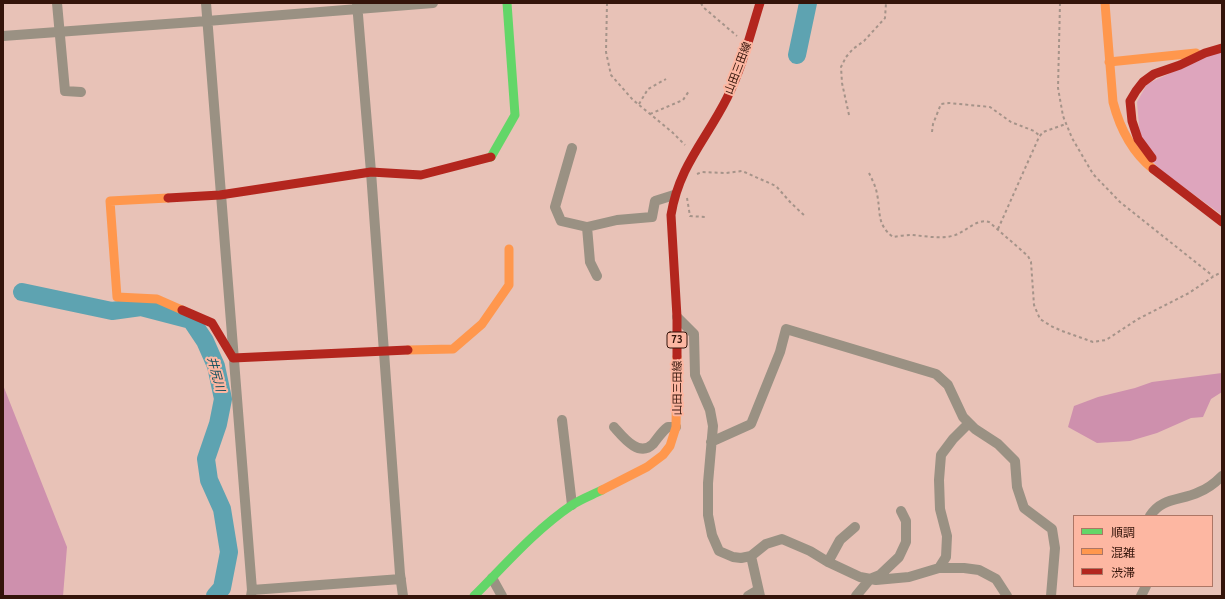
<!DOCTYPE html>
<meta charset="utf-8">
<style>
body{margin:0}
#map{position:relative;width:1225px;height:599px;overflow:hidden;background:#e8c2b7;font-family:Ubuntu,"Noto Sans JP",sans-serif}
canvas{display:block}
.frame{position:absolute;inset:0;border:4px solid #34140a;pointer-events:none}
.legend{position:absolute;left:1073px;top:515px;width:140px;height:72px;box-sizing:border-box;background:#fdb7a2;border:1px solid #ad7665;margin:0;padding:5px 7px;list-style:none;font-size:12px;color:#34140a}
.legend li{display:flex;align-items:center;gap:8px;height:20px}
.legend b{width:20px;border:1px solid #ad7665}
</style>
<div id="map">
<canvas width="1225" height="599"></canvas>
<div class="frame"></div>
<ul class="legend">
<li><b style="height:5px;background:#63d668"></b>順調</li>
<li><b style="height:5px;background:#ff974d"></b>混雑</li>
<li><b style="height:5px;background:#b3261e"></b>渋滞</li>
</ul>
</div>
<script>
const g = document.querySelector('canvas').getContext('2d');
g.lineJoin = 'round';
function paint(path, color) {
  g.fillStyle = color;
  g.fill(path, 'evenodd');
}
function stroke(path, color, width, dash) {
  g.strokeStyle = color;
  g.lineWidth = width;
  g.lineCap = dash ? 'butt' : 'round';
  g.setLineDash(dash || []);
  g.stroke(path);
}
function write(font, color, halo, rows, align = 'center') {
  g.font = font + ' Ubuntu,"Noto Sans JP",sans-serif';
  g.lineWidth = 4;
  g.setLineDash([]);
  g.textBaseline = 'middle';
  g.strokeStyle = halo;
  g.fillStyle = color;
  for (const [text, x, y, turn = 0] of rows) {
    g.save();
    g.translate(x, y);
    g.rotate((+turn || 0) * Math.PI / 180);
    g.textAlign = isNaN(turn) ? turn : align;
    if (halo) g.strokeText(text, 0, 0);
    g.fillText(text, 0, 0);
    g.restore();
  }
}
paint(new Path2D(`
 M1222 49V215L1160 170 1141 148 1137 102 1147 84Z`), '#dea5bd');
paint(new Path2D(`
 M1222 373V392L1211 399 1203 417 1191 418 1157 433 1130 441 1097 443 1068 427 1074 406 1098 397 1135 388 1152 382Z
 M3 385 67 547 63 596H3Z`), '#ce90ad');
stroke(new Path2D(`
 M797 55 808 3
 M22 292 112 311 141 307 191 320 205 341 216 366 223 399 218 424 206 459 209 480 222 509 229 552 222 588 215 596`), '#5ea3b1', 18);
stroke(new Path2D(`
 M607 3 606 52 611 75 633 100 672 132 685 145
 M701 3 703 7 737 36
 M1060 3 1058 88 1063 116 1072 138 1093 174 1120 202 1213 276
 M639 104 648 89 666 79
 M650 114 683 100 689 91
 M849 115 842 83 841 67 846 57 853 49 864 41 885 18 886 3
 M932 132 933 124 941 104 949 103 990 107 1011 122 1034 131 1040 136
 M869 173C872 179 876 187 877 194 881 212 876 224 893 237 899 236 906 235 912 235 925 236 939 239 952 236 966 233 975 218 989 222L1028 256 1031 262 1034 305 1040 319 1051 326 1062 331 1093 342 1106 340 1138 319 1189 293 1214 276 1222 272
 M697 174 702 172 726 173 742 171 776 186 791 203 806 217
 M687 198 690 216 705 217
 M998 229 1039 137 1043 132 1066 124`), '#a59389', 2, [3, 3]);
stroke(new Path2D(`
 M57 3 65 91 81 92
 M206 3 252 590 251 596
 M357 3 371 172 400 574 403 596
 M3 36 207 21 433 3
 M572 148 555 207 561 221 587 227 617 220 652 217 655 201 674 195
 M587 227 590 262 597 276
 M677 317 694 334 695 375 710 410 713 426 708 483V515L712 535 719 551 733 557 741 558 751 556 766 544 782 539 810 551 828 562 860 577 876 580 909 577 939 568H964L979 570 996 579 1007 596
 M562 420 572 505
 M614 427C623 437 639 458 653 444 658 438 662 431 668 427H676
 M711 442 751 424 780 352 786 329 936 374 948 385 963 417 975 429 998 444 1015 461 1017 487 1024 508 1052 529 1055 548 1051 596
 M1150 516C1162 497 1181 501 1199 492 1207 489 1216 482 1222 476
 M751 556 760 596
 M828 562 840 540 855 527
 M939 568 946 557 947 536 940 509 939 480 941 455 953 439 969 423
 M492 578 502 596
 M252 590 401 579
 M748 596 758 590
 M856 596 870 579 880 575 899 557 906 542V521L901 511
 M1141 596 1146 586`), '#9a9183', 10);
stroke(new Path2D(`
 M491 157 515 115 507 3
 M474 596C505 565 535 530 572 505 581 499 592 495 602 490`), '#63d668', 9);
stroke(new Path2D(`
 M1105 3 1113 102C1120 129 1132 152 1153 169
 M1109 62 1196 53
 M168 198 110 201 117 297 157 299 182 310
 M408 350 453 349 482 324 509 285V249
 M602 490 647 467 663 455 670 446 676 427 677 357`), '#ff974d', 9);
stroke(new Path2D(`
 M1152 158 1138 139 1132 121 1130 101 1136 91 1143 82 1154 74 1180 65 1205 53 1222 48
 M1153 169 1222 222
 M168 198 220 195 371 172 421 175 491 157
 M182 310 212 323 233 358 408 350
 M677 357V317L671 215C679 166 706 140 727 98 742 68 750 35 760 3`), '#b3261e', 9);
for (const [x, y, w] of [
 [677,340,20]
]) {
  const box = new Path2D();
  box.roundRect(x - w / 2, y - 8, w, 16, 3);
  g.fillStyle = '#fdb7a2';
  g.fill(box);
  stroke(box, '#34140a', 1);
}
write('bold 10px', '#34140a', null, [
 ["73",677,340]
]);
write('11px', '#34140a', '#fdb7a2', [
 ["山田三田線",738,68,-69],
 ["山田三田線",677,388,-90]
]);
write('italic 12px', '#165260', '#fdb7a2', [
 ["井尻川",216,374,75]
]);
</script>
